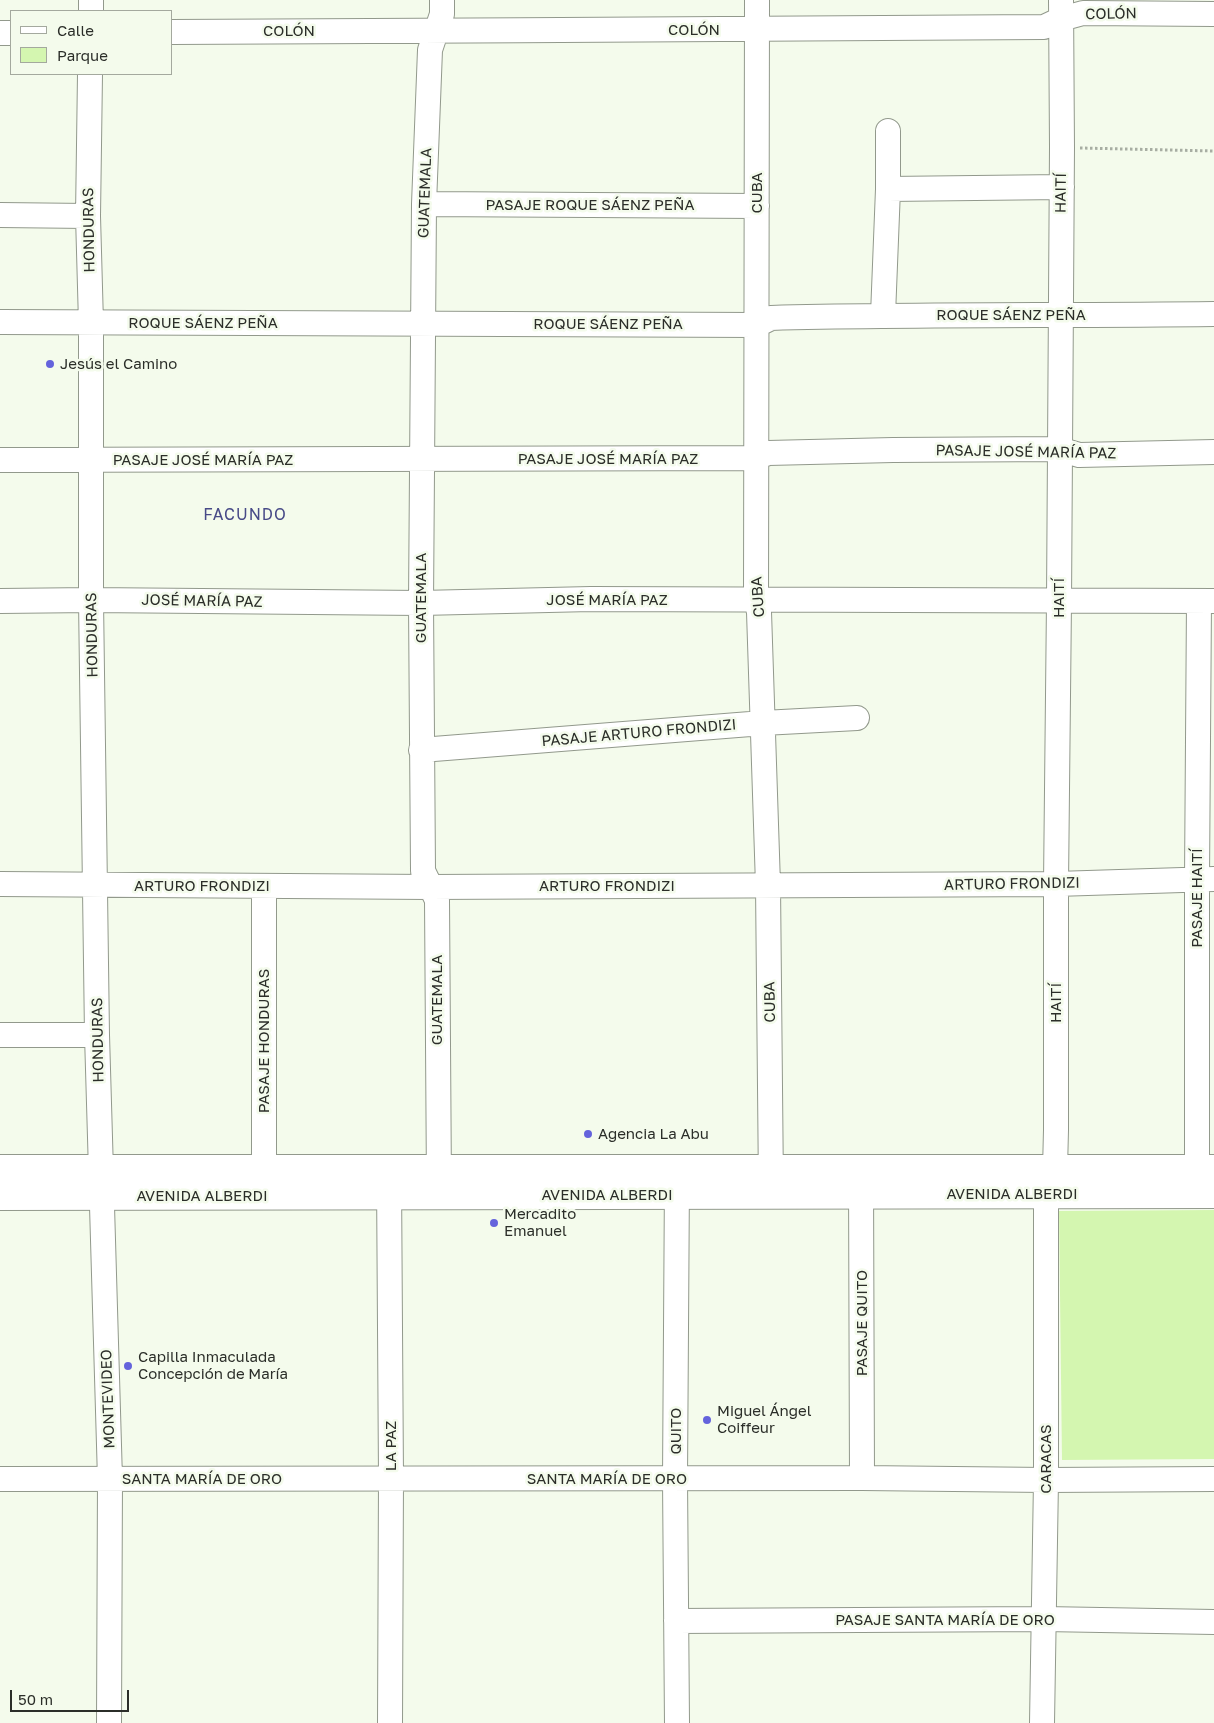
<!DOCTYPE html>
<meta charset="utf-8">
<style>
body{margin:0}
#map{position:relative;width:1214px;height:1723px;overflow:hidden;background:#f4fbec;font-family:"Golos Text",sans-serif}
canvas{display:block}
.legend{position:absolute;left:10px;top:10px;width:162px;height:65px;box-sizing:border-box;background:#f4fbec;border:1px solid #a4a99e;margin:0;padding:6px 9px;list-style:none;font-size:15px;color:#2b2e29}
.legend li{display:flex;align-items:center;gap:10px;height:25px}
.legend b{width:25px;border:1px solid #a4a99e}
.scale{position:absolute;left:10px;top:1690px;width:119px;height:22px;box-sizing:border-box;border:2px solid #2b2e29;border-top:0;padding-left:6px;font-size:15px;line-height:18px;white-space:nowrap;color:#2b2e29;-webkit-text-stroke:4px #f4fbec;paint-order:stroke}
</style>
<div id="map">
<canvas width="1214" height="1723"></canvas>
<ul class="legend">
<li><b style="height:6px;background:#fff"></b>Calle</li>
<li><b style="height:14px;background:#d4f6b0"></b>Parque</li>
</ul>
<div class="scale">50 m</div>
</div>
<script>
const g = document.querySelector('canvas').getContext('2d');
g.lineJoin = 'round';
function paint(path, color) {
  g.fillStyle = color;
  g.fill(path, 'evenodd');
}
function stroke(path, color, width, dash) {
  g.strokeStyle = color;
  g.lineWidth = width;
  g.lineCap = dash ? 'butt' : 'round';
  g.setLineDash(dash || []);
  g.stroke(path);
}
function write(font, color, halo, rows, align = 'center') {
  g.font = font + ' "Golos Text",sans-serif';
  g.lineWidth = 5;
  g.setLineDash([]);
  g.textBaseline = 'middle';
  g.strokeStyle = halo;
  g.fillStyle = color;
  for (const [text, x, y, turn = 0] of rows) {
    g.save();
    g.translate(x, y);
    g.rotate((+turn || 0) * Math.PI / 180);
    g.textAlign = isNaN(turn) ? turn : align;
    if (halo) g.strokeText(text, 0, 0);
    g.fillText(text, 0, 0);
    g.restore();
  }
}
paint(new Path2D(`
 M1214 1210V1459L1062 1460 1059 1211Z`), '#d4f6b0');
const minor = new Path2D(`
 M91 0V11
 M757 0 756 600 759 612 768 885 771 1188
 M171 32C462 30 753 30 1044 27L1061 19 1083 13 1214 14
 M0 33H11
 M90 74 88 216 91 323V600L97 1035 110 1479 109 1723
 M888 189 1062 187
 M424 204 757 206
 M0 215 88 216
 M883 315 888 189V131
 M0 322 757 325 771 318C918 314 1066 316 1214 314
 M0 460 755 458 768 453 893 450 1059 449 1079 455 1214 452
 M0 601 91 600 421 603 591 599 1214 601
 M421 750 763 723 857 718
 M0 884 430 887 1056 884 1214 879
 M0 1035H97
 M677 1177 675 1479 677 1723
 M861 1177 862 1478
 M389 1178 391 1478 390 1723
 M264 1186V886
 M439 1188 437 900 423 871 421 603 424 204 430 50 442 14V0
 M1197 1188V879L1199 601
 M0 1479 862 1478 1046 1480 1214 1479
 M676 1621 1044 1619 1214 1622
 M1042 1723 1046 1480V1194L1055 1169 1056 1130V884L1059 601 1062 147 1061 0`);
const major = new Path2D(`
 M0 1169H1214
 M0 1196 1214 1194`);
stroke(minor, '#92998c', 26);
stroke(major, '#92998c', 30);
stroke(new Path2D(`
 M1080 148 1214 151`), '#a7ada2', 3, [2.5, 2.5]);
stroke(minor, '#fff', 24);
stroke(major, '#fff', 28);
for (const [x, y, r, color] of [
 [50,364,5,"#6463dc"],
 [588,1134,5,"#6463dc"],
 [494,1223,5,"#6463dc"],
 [128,1366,5,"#6463dc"],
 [707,1420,5,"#6463dc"]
]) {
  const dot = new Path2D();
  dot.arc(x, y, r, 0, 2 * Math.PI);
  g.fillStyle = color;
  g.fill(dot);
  stroke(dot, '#f4fbec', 2);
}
write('15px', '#2b2e29', '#f4fbec', [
 ["COLÓN",1111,14,-1],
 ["COLÓN",694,30],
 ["COLÓN",289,31],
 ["GUATEMALA",425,193,-88],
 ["CUBA",757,193,-90],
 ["HAITÍ",1061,193,-89],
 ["PASAJE ROQUE SÁENZ PEÑA",590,205],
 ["HONDURAS",89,230,-91],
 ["ROQUE SÁENZ PEÑA",1011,315],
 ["ROQUE SÁENZ PEÑA",203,323],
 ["ROQUE SÁENZ PEÑA",608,324],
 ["PASAJE JOSÉ MARÍA PAZ",1026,452,1],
 ["PASAJE JOSÉ MARÍA PAZ",608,459],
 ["PASAJE JOSÉ MARÍA PAZ",203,460],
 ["CUBA",758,597,-94],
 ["GUATEMALA",421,598,-90],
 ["HAITÍ",1059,598,-90],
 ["JOSÉ MARÍA PAZ",607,600],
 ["JOSÉ MARÍA PAZ",202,601,1],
 ["HONDURAS",92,635,-91],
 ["PASAJE ARTURO FRONDIZI",639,733,-5],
 ["ARTURO FRONDIZI",1012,884,-1],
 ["ARTURO FRONDIZI",202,886],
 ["ARTURO FRONDIZI",607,886],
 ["PASAJE HAITÍ",1197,898,-90],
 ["GUATEMALA",437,1000,-90],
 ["CUBA",770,1002,-91],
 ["HAITÍ",1056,1003,-90],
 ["HONDURAS",98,1040,-91],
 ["PASAJE HONDURAS",264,1041,-90],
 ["AVENIDA ALBERDI",1012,1194],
 ["AVENIDA ALBERDI",607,1195],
 ["AVENIDA ALBERDI",202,1196],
 ["PASAJE QUITO",862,1323,-90],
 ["MONTEVIDEO",108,1399,-92],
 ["QUITO",676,1431,-90],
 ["LA PAZ",391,1446,-90],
 ["CARACAS",1046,1459,-90],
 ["SANTA MARÍA DE ORO",202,1479],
 ["SANTA MARÍA DE ORO",607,1479],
 ["PASAJE SANTA MARÍA DE ORO",945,1620]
]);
write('15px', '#2b2e29', '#f4fbec', [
 ["Jesús el Camino",60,364],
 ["Agencia La Abu",598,1134],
 ["Mercadito",504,1214],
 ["Emanuel",504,1231],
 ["Capilla Inmaculada",138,1357],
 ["Concepción de María",138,1374],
 ["Miguel Ángel",717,1411],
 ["Coiffeur",717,1428]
], 'left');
g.letterSpacing = '1px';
write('16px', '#474a87', '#f4fbec', [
 ["FACUNDO",245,515]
]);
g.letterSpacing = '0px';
</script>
